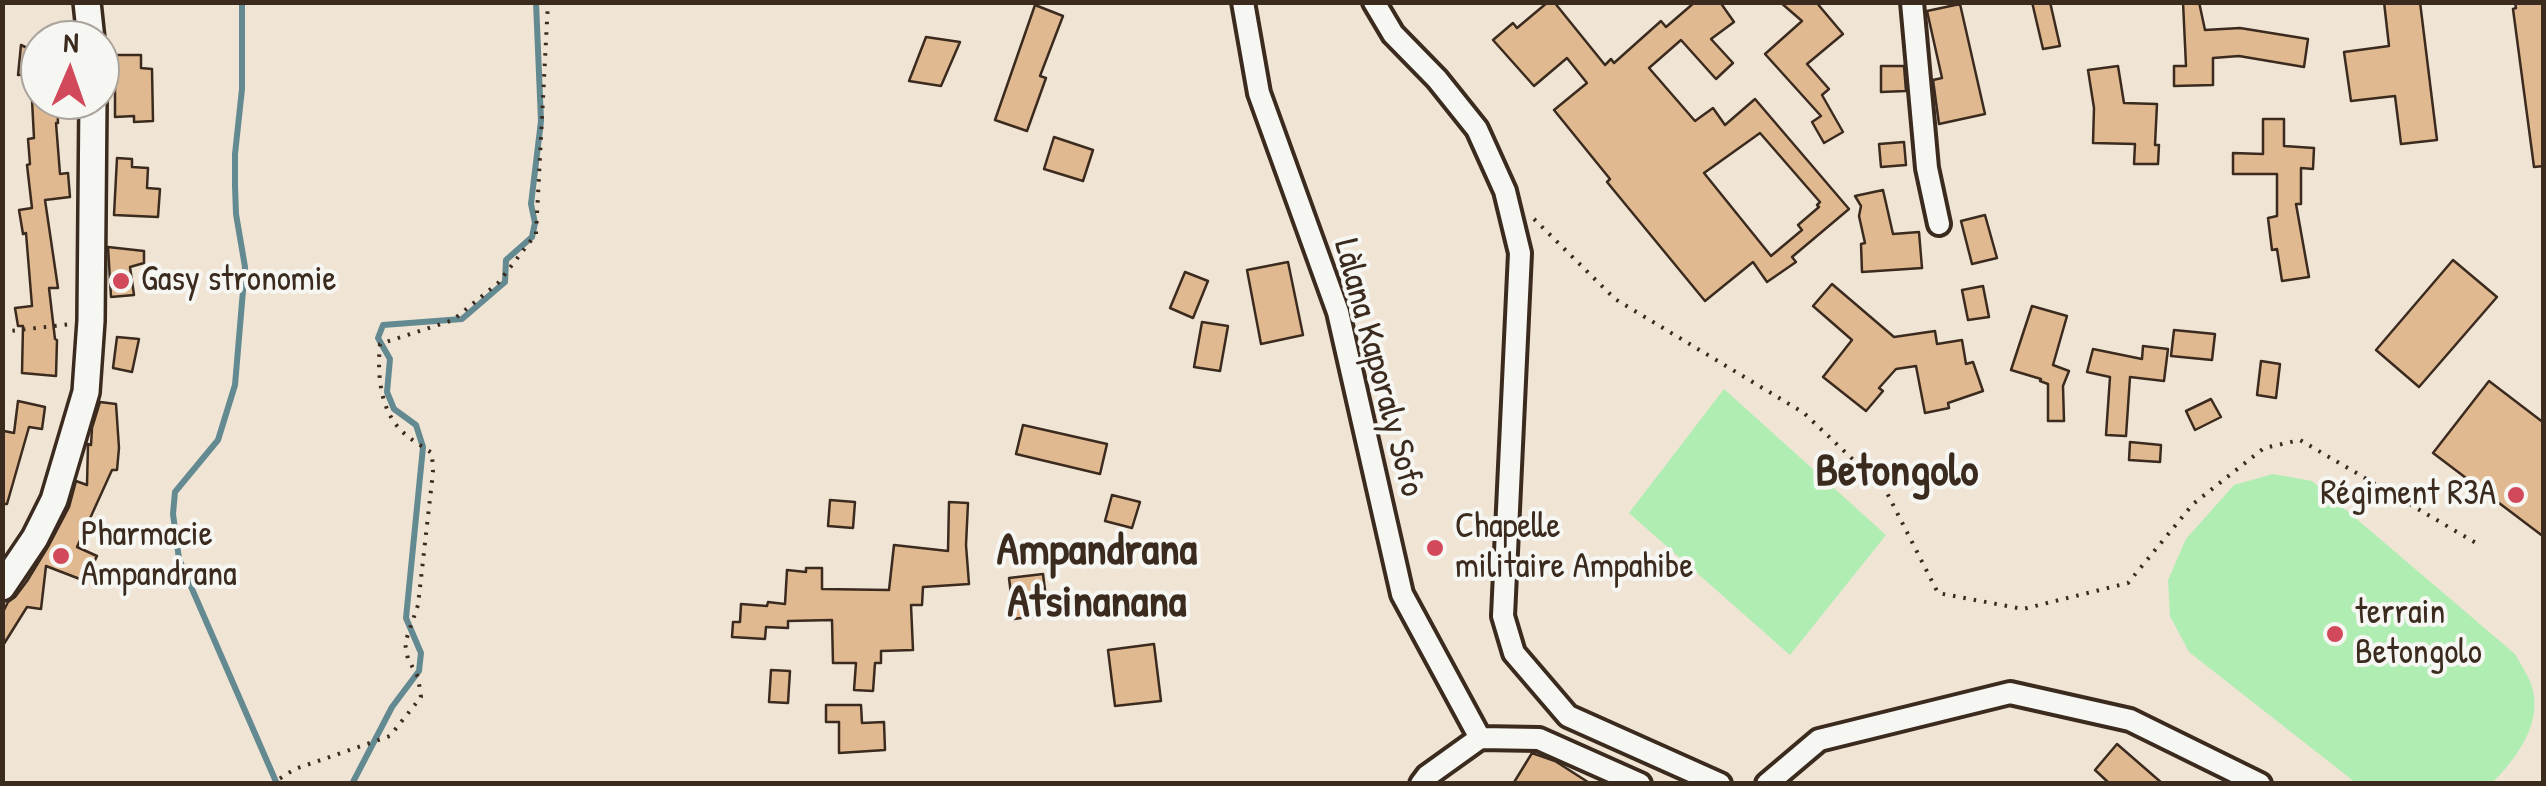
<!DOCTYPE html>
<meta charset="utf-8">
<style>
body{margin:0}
#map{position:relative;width:2546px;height:786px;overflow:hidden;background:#f0e4d5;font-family:"Patrick Hand",sans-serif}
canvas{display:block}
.frame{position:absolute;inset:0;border:5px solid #3b2a1e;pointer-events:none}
.north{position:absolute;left:20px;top:20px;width:100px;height:100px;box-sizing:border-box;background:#f6f6f2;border:2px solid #aba49d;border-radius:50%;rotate:2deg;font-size:28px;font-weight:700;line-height:40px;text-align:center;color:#3b2a1e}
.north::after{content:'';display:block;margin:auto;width:35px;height:45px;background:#d1495b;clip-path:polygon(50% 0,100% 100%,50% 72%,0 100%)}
</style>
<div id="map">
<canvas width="2546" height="786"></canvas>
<div class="frame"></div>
<div class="north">N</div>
</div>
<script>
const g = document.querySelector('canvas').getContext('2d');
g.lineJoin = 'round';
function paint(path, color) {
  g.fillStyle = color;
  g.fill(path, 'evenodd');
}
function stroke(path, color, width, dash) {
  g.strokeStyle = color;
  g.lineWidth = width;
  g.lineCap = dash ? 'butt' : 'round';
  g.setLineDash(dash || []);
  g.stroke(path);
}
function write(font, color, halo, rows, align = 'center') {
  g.font = font + ' "Patrick Hand",sans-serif';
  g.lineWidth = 8;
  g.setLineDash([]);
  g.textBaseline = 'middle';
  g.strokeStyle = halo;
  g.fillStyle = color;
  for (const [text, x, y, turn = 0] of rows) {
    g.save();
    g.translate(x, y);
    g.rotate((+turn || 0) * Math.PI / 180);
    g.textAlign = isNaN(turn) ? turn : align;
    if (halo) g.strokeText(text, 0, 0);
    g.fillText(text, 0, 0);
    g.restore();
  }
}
paint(new Path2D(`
 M1724 389 1886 535 1790 655 1629 513Z
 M2273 474 2312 481 2515 654C2521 665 2531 679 2533 691 2541 726 2515 760 2492 783H2356L2189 652 2170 616 2168 580 2186 539 2234 485Z`), '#afedb3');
stroke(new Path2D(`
 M242 2V89L235 154V186L236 214 245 267 235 385 218 440 175 492 173 514 179 559 277 784
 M352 784 392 707 419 671 421 653 406 618 423 447 416 425 394 409 387 392 390 359 378 338 383 325 462 319 505 282 506 260 532 237 535 223 531 204 541 121 536 2`), '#638991', 6);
const building = new Path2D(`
 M1548 2H1554L1605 65 1611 59 1614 63 1661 21 1666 27 1695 2H1720L1734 22 1711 39 1733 63 1716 79 1681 40 1649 68 1695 121 1713 108 1725 125 1755 99 1849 209 1792 257 1796 262 1767 282 1753 262 1705 301 1607 182 1610 179 1554 110 1587 83 1567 58 1534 86 1493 40 1513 23 1517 28ZM1760 133 1820 202 1817 205 1819 207 1798 225 1802 230 1771 256 1704 173Z
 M1780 2H1816L1843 34 1807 64 1829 89 1822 95 1843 132 1824 143 1812 122 1821 116 1765 54 1802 21Z
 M2032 2H2050L2060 46 2043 49Z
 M2183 2H2199L2205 30 2240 28 2308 39 2304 67 2239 56 2213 58V85L2174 86V66H2186Z
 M2384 2H2420L2437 140 2401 144 2395 96 2351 101 2344 52 2389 46Z
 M2515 2H2544V166L2534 167 2513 9 2516 8Z
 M1960 4 1985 114 1939 124 1933 80 1942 78 1927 11Z
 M1035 5 1063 16 1040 76 1046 78 1027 131 995 120Z
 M926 37 960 42 941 86 909 81Z
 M21 45 40 54V74L18 75Z
 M115 55H141V68L152 69 153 121 134 122V116L115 117Z
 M1881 66H1904L1906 91 1881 92Z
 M2118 66 2124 103 2157 104 2155 145H2159L2158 164H2134L2135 144 2093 143 2094 108 2088 70Z
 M32 100H57L58 123H56L60 174 68 173 70 197 45 200 58 288H49L55 339 57 340 56 376 22 373 23 326H18L15 308 32 306 26 233 23 234 19 210 32 208 27 165 30 164 28 139 34 138Z
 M2263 119H2284V146L2314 148 2313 169 2301 168V204H2296L2309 277 2282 281 2277 249 2272 250 2268 218 2277 216V174H2233V153L2263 154Z
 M1054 137 1093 150 1083 181 1044 169Z
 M1904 142 1906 165 1881 167 1879 144Z
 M117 158 132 159V167L148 168 147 188 160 189 158 217 114 215Z
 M1883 190 1893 234 1919 232 1922 268 1862 272 1861 244 1865 243 1859 216 1861 206 1855 196Z
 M1985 215 1997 258 1972 264 1961 221Z
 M108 247 144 251V263L130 267 134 295 111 297Z
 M2453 260 2497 297 2419 387 2376 350Z
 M1288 262 1303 335 1261 344 1247 270Z
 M1185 272 1208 281 1193 318 1170 308Z
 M1832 284 1894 337 1935 331 1937 344 1962 340 1966 364 1973 362 1983 391 1948 403 1949 408 1925 413 1916 366 1896 369 1879 388 1883 391 1866 411 1823 377 1852 340 1813 306Z
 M1983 286 1989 317 1968 320 1962 290Z
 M2032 306 2067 316 2053 365 2069 371 2063 386 2064 421H2048V384L2040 381 2041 379 2011 370Z
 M1202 322 1228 326 1220 371 1194 367Z
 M2174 330 2215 334 2212 360 2171 356Z
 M117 337 139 339 132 372 113 368Z
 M2143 346 2168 349 2164 381 2130 377 2126 436 2106 435 2110 377 2087 372 2093 349 2142 359Z
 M2261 361 2280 364 2276 398 2257 395Z
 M2489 381 2544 423V537L2433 453Z
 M2211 399 2221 417 2195 430 2186 411Z
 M18 401 45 407 42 429 29 427 7 504H2V440L4 431 14 433Z
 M100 402 116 404 119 448 117 470H112L77 547 97 556 85 581 46 566 41 609 27 607 2 647V614L8 602 15 597 27 581 49 545 69 507 76 481 87 485 88 444 91 445 92 428Z
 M1023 425 1107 444 1100 474 1016 454Z
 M2130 442 2161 445 2160 462 2129 460Z
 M1112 495 1140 502 1132 528 1105 521Z
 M830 500 855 502 853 528 828 526Z
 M949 502 968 503 966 545 969 584 923 587 922 605H911L913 650 881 651V663H875L873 691 854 690 856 663H833L832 620 788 621V628L766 627 765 639 732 637 733 622H740L741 604 767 606 768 602 785 604 787 570 806 572V568H822V589L889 590 894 545 948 551Z
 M1043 574 1048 614 1014 619 1009 578Z
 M1154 644 1161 701 1115 706 1108 650Z
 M771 670 790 671 788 703 769 702Z
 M826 705H861L862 723 884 722 885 750 839 753V722H826Z
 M2117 744 2163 784H2110L2095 770Z
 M1532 753 1555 761 1591 784H1513Z`);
paint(building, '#e1b991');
stroke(building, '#3b2a1e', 2.5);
const minor = new Path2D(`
 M1243 2 1259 93 1338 312 1402 594 1480 738
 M1374 2 1393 34 1437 79 1477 129 1505 191 1520 253 1503 616 1514 653 1568 716 1720 784
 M1912 2 1927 168 1939 224
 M1480 738 1539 739 1640 784
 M1421 784 1427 776 1480 738
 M1767 784 1819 740 2010 693 2130 720 2260 784`);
const major = new Path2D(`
 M87 2 91 40
 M2 587 35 538 54 500 86 392 91 321 93 100`);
stroke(minor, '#3b2a1e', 28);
stroke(major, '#3b2a1e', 32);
stroke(new Path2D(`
 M1534 219 1615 299 1804 413 1886 491 1938 593 2023 609 2128 583 2193 504 2264 448 2300 440 2476 543
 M2 332 71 324
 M271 784 295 769 390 736 421 697 418 677 408 659 405 643 418 605 433 472 432 453C423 447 413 441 405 434 380 413 377 375 380 344L453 320 498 283 536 234 548 2`), '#3b2a1e', 4, [2.5, 8]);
stroke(minor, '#f6f6f2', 20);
stroke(major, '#f6f6f2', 25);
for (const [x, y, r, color] of [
 [121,281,10,"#d1495b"],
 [2516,495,10,"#d1495b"],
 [1435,548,10,"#d1495b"],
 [61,556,10,"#d1495b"],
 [2335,634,10,"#d1495b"]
]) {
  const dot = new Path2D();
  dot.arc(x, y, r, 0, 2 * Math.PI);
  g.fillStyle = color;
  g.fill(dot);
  stroke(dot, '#f6f6f2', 4);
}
write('35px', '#3b2a1e', '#f6f6f2', [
 ["Gasy stronomie",141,281],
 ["Régiment R3A",2496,495,"right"],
 ["Chapelle",1455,528],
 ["militaire Ampahibe",1455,568],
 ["Pharmacie",81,536],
 ["Ampandrana",81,576],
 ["terrain",2355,614],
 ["Betongolo",2355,654]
], 'left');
write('35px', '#3b2a1e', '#f6f6f2', [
 ["Làlana Kaporaly Sofo",1378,368,75]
]);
write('bold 45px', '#3b2a1e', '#f6f6f2', [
 ["Betongolo",1897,473],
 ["Ampandrana",1097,552],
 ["Atsinanana",1097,604]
]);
</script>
